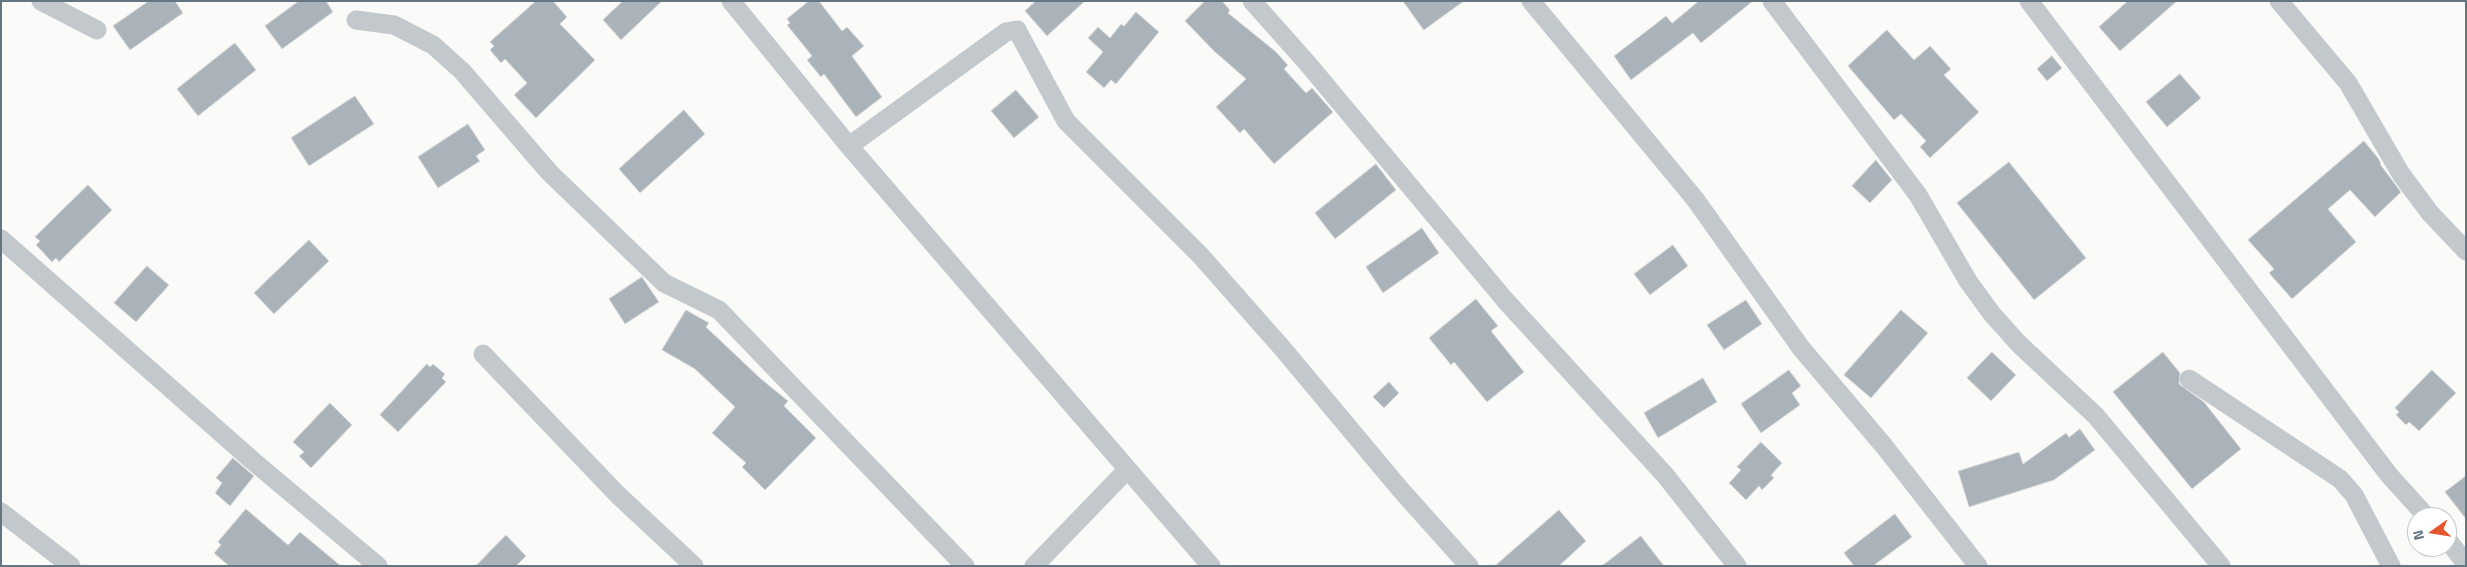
<!DOCTYPE html>
<style>
body{margin:0}
#map{position:relative;width:2467px;height:567px;overflow:hidden;background:#fafaf8;font-family:"Titillium Web",sans-serif}
canvas{display:block}
.frame{position:absolute;inset:0;border:2px solid #657683;pointer-events:none}
.north{position:absolute;left:2407px;top:507px;width:50px;height:50px;box-sizing:border-box;background:#fff;border:1px solid #c1c8cd;border-radius:50%;rotate:257deg;font-size:14px;font-weight:700;line-height:20px;text-align:center;color:#657683}
.north::after{content:'';display:block;margin:auto;width:18px;height:22px;background:#e4572e;clip-path:polygon(50% 0,100% 100%,50% 72%,0 100%)}
</style>
<div id="map">
<canvas width="2467" height="567"></canvas>
<div class="frame"></div>
<div class="north">N</div>
</div>
<script>
const g = document.querySelector('canvas').getContext('2d');
g.lineJoin = 'round';
function paint(path, color) {
  g.fillStyle = color;
  g.fill(path, 'evenodd');
}
function stroke(path, color, width, dash) {
  g.strokeStyle = color;
  g.lineWidth = width;
  g.lineCap = dash ? 'butt' : 'round';
  g.setLineDash(dash || []);
  g.stroke(path);
}
const building = new Path2D(`
 M149 1H175L183 13 130 50 113 26Z
 M299 1H326L333 12 282 49 265 26Z
 M536 1H553L567 17 560 24 595 60 536 118 514 95 527 83 505 59 501 63 490 50 494 46 490 42Z
 M623 1H662L621 40 603 20Z
 M809 1H819L842 31 847 27 864 46 852 56 882 97 856 117 824 74 821 77 807 60 812 56 787 25 790 23 787 19Z
 M1036 1H1085L1047 36 1025 11Z
 M1205 1H1222L1230 10 1228 13 1275 51 1288 65 1284 69 1306 93 1312 88 1333 112 1274 164 1244 129 1240 133 1216 107 1246 79 1214 51 1185 21Z
 M1403 1H1464L1424 30Z
 M1699 1H1753L1701 43 1693 33 1631 80 1614 56 1666 16 1672 23Z
 M2128 1H2177L2120 51 2099 27Z
 M1136 12 1159 32 1116 84 1111 80 1104 88 1086 72 1103 52 1088 38 1098 27 1110 38 1121 24 1124 26Z
 M1887 30 1914 60 1930 46 1951 69 1944 75 1979 112 1930 158 1920 147 1926 141 1901 114 1894 120 1848 66Z
 M235 43 256 70 198 116 177 89Z
 M2052 56 2062 68 2047 81 2037 69Z
 M2180 74 2201 98 2167 127 2146 102Z
 M1016 90 1039 117 1014 138 991 111Z
 M355 96 374 124 309 166 291 138Z
 M684 110 705 134 640 193 619 169Z
 M468 124 485 150 476 156 480 161 438 188 418 157Z
 M2364 141 2378 158 2381 163 2380 164 2401 192 2375 217 2350 190 2328 209 2356 242 2292 299 2269 273 2274 269 2248 240Z
 M1876 160 1892 180 1870 203 1852 186Z
 M2009 162 2086 258 2034 300 1957 203Z
 M1376 164 1396 190 1335 239 1315 213Z
 M88 185 112 210 59 262 56 258 52 262 36 245 40 241 35 237Z
 M1422 228 1439 253 1383 293 1366 267Z
 M309 240 329 261 274 314 254 293Z
 M1673 245 1688 266 1650 295 1634 274Z
 M147 266 169 285 136 322 114 303Z
 M642 277 659 302 625 324 609 299Z
 M1476 299 1498 326 1491 331 1524 372 1487 402 1454 362 1451 365 1429 338Z
 M1746 300 1762 324 1724 350 1707 325Z
 M686 310 709 323 706 327 760 378 788 401 784 406 816 438 765 490 742 467 746 463 712 433 735 407 695 369 662 350Z
 M1901 310 1928 333 1871 398 1844 375Z
 M1992 352 2016 375 1991 401 1967 378Z
 M2163 352 2180 373 2179 384 2204 402 2241 449 2192 489 2113 392Z
 M427 364 430 367 433 364 445 374 442 378 446 382 398 432 380 415Z
 M1789 370 1801 386 1792 393 1800 405 1761 433 1741 404Z
 M2432 370 2456 393 2419 431 2409 422 2406 425 2396 415 2399 412 2395 408Z
 M1703 378 1717 402 1658 438 1644 413Z
 M1389 382 1399 393 1384 408 1373 397Z
 M330 403 352 425 311 468 299 456 304 452 293 442Z
 M2080 429 2095 450 2054 480 1969 507 1958 471 2019 452 2023 464 2066 433 2069 437Z
 M1761 442 1782 463 1771 475 1774 478 1762 490 1759 486 1746 500 1729 483 1741 470 1737 467Z
 M233 458 254 476 230 506 215 493 222 483 216 478Z
 M2466 476V519L2445 492Z
 M246 509 288 545 300 532 341 566H229L214 553 221 545 218 542Z
 M1559 510 1586 541 1559 566H1495Z
 M1895 514 1912 537 1873 566H1854L1844 553Z
 M506 535 526 556 516 566H476Z
 M1641 536 1664 566H1602Z`);
paint(building, '#aab3b9');
stroke(building, '#dcdcda', 1);
stroke(new Path2D(`
 M41 1 97 30
 M731 1 849 146 1211 566
 M1252 1 1308 64 1505 300 1665 475 1737 566
 M1531 1 1695 199 1801 348 1884 446 1978 566
 M1772 1 1918 195 1968 281 1992 314 2019 344 2096 416 2221 566
 M2029 1 2389 475 2427 517
 M2279 1 2348 83 2401 174 2430 213 2466 251
 M356 20 394 25 433 45 462 71 549 172 664 283 719 310 965 566
 M849 146 1006 32 1017 30 1066 121 1200 255 1283 349 1400 489 1469 566
 M1 239 253 461 378 566
 M483 354 618 495 694 566
 M2189 379 2340 479 2354 495 2391 566
 M1 512 71 566
 M2447 539 2466 564
 M1034 566 1127 470`), '#c3c8cc', 19);
</script>
